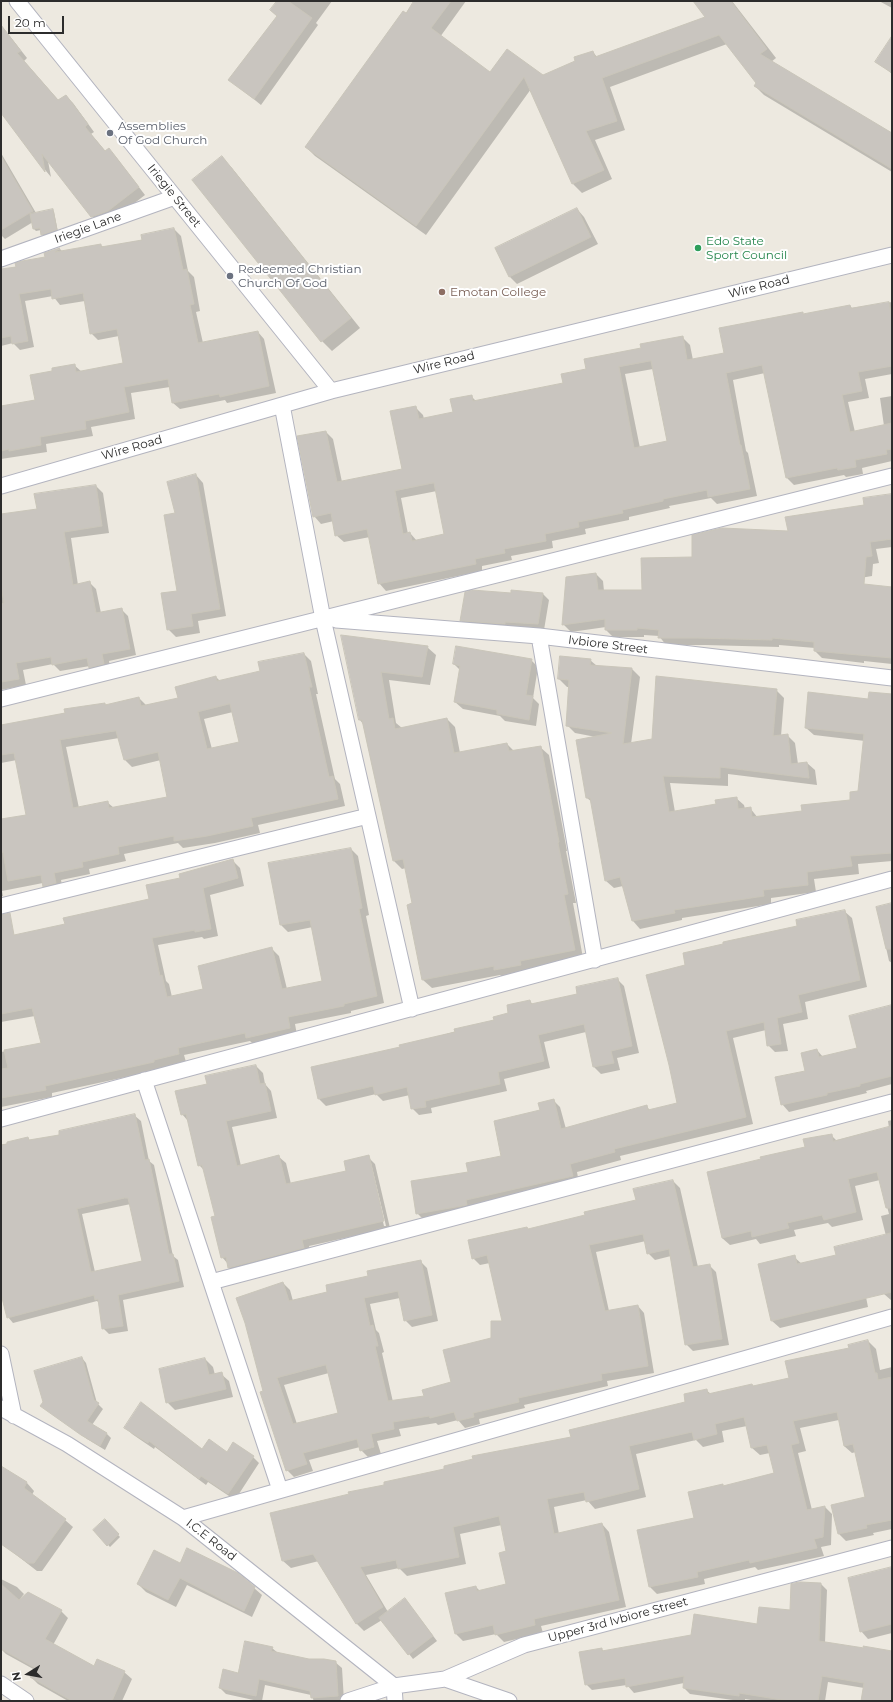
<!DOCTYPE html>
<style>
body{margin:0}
#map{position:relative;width:893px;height:1702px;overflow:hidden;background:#ede9e0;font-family:Montserrat,sans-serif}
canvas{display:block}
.frame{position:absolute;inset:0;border:2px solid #2c2c2c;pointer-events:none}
.north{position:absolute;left:8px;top:1654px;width:40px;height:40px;-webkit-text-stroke:3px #fff;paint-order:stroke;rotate:259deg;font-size:11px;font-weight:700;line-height:16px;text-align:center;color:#2c2c2c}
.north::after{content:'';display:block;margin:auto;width:14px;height:18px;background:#2c2c2c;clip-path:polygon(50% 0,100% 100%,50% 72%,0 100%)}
.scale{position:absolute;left:8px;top:16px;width:56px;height:18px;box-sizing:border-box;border:2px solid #2c2c2c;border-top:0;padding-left:5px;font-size:12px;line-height:14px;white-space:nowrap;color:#2c2c2c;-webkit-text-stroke:3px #fff;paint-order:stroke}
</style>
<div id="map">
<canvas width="893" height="1702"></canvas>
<div class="frame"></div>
<div class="north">N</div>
<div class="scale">20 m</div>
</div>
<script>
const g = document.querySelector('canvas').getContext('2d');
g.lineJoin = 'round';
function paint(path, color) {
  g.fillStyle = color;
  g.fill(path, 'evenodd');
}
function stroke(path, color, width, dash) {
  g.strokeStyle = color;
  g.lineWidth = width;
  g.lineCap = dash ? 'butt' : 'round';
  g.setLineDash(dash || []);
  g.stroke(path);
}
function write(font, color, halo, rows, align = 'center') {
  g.font = font + ' Montserrat,sans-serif';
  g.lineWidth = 4;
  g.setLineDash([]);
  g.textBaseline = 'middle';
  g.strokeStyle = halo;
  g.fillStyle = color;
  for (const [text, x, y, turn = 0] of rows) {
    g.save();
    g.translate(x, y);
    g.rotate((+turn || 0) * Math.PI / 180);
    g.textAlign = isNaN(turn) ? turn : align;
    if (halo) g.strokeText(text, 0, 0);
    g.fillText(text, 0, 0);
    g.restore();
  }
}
paint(new Path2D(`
 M278 1H332L316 23 318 25 261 105 230 80 278 17 271 10Z
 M415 1H466L440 37 490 73 543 77 577 62 593 52 597 57 707 17 695 1H732L776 58 771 62 892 134V172L764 95 755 86 757 83 727 44 610 87 625 130 595 140 612 179 582 193 573 184 531 89 426 235 315 156 306 147Z
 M879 1H892V8Z
 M1 25 27 58 24 61 59 101 66 96 73 103 94 132 91 134 106 152 109 150 116 157 145 195 115 218 99 224 48 161 51 177 46 171 1 111Z
 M892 37V74L877 61Z
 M1 153 36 213 52 210 54 212 58 232 44 237 41 230 36 231 34 229 33 222 5 239 1 235Z
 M222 158 232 168 360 328 332 351 322 341Z
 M577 209 584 217 598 244 517 284 510 277 496 249Z
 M174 229 181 236 188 271 194 277 200 311 196 312 203 343 258 332 264 339 276 393 227 403 225 400 180 409 173 403 170 387 131 393 135 419 91 427 93 436 46 444 47 452 1 459V407L36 401 53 372 74 365 82 372 124 364 119 336 98 340 91 333 85 301 60 305 53 296 25 301 34 347 20 350 13 343 1 346V271L46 258 45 254 60 249 63 252 101 245 103 247 143 240Z
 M892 302V374L865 379 869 398 848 402 855 432 884 426 880 398 892 396V461L862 468 863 474 846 477 844 475 794 485 787 478 765 373 733 380 746 451 748 453 757 496 717 504 711 498 669 506 670 508 629 517V520L585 529 586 534 552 541 553 548 511 556 512 560 482 566V571L386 591 379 583 370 537 344 542 336 535 334 521 321 524 314 516 326 432 333 439 342 482 403 470 415 407 423 415 424 419 454 413 471 396 477 402 564 384 588 370 642 349 682 337 690 345 693 360 725 354 802 313 804 315 850 306 853 309ZM653 369 668 442 640 448 625 374ZM437 491 445 535 417 541 410 533 408 534 401 498Z
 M196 475 203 483 226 616 198 621 200 633 176 637 168 629 178 591 176 514Z
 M96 486 103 493 109 533 71 538 78 585 89 582 96 589 101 613 121 609 128 616 136 655 109 661 111 671 97 674 90 666 60 671 53 664 23 670 26 685 1 690V515L38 510Z
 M892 495V547L876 549 879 563 873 564 872 576 837 582 892 588V664L864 661V663L822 658 815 651V648L779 645V647L705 645H666L659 636 644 635V637H613L606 630V627L571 632 563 624 596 574 603 581 604 591H643L693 558 789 532Z
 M512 594H543L549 600 544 630 467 627 461 620Z
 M342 636 427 647 436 655 430 685 389 680 396 723 402 728 447 719 455 727 460 753 507 744 514 751 540 747 549 755 567 851H566L576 903H573L583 958 504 978 500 975 432 988 423 980 408 905 413 904 406 868 402 869 393 860 363 724 360 720Z
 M304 654 311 661 318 694H316L335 779 340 784 345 806 258 825 260 833 215 843 183 848 178 843 124 854 126 861 89 869 90 874 61 880 63 890 51 893 44 886 43 883 2 891 3 896H1V820L27 815 17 760 1 763V726L66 713 105 704 107 706 139 698 146 705 179 699 216 677 220 681 261 672ZM233 712 240 743 212 749 204 719ZM119 738 125 760 132 767 161 760 168 798 114 808 107 802 79 808 66 747Z
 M531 660 538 667 533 698 539 704 536 726 505 721 500 716 463 709 455 702 461 671 454 664Z
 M590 660 597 666 632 669 640 677 631 744 653 740 776 690 784 698 781 736 787 735 795 743 798 764 807 763 815 770 817 785 728 774V786L670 783 675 812 717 805 736 798 744 805 745 809 750 808 758 818 803 812 851 800 859 792 865 741 814 735 806 728 869 700 892 695V861L858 864 859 874 814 879 816 892 771 898V904L682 918V920L640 929 633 921 623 886 614 888 606 881 592 802 587 798 596 737 575 733 567 725 569 687H567L559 679Z
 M351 849 358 856 369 915 366 916 384 1003 351 1011V1013L295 1024 297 1035 254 1045 250 1041 184 1055 186 1062 140 1074 52 1093V1097L1 1107V1052L42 1044 35 1016 1 1022V937L15 936 66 925 150 900 181 879 232 860 240 868 244 886 210 895 218 936 204 939 202 937 158 945 166 981 169 984 172 997 205 990 272 949 279 956 287 989 323 981 313 927 288 932 281 925Z
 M892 904V963L889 961 877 907Z
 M844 911 852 918 867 987 805 1002 808 1019 783 1024 788 1051 775 1052 768 1045 766 1030 733 1038 753 1124 620 1156 621 1160 577 1172 579 1183 424 1220 417 1213 469 1173 503 1156 541 1111 553 1100 560 1107 566 1129 647 1107 651 1111 679 1104 686 966Z
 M617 979 624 986 639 1053 617 1058 620 1070 601 1074 594 1067 586 1032 544 1042 550 1068 504 1079 507 1091 431 1108 432 1113 419 1115 412 1108 410 1095 383 1101 376 1094 326 1106 319 1099 401 1047 495 1020 510 1014 530 1001 533 1005 578 994Z
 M892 1006V1084L866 1091 867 1093 789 1112 782 1104 806 1071 817 1050 823 1057 858 1049Z
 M256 1066 263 1073 265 1084 271 1091 277 1118 232 1127 241 1166 279 1157 286 1163 291 1184 347 1171 368 1157 375 1164 390 1228 309 1246 311 1255 236 1275 229 1268 228 1264 222 1257 216 1217 205 1171 199 1165 188 1121 182 1114 208 1084ZM369 1163H371L386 1226H384Z
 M135 1116 141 1121 149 1161 154 1165 173 1256 178 1260 184 1287 123 1300 128 1331 109 1334 103 1328 99 1303 97 1301 13 1323 8 1317 1 1294V1145L28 1139 30 1141 61 1135ZM131 1204 143 1261 95 1272 82 1214Z
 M892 1120V1301L884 1294 886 1236 881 1216 889 1214 880 1180 855 1186 863 1220 832 1227 828 1223 794 1230 796 1236 760 1244 756 1239 730 1245 722 1238 762 1160 806 1148 831 1135 837 1141 889 1128 888 1121Z
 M673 1181 680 1188 698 1267 709 1265 716 1272 729 1345 693 1351 686 1344 671 1256 655 1260 648 1253 646 1241 596 1252 609 1311 638 1306 644 1313 654 1373 607 1381 608 1386 524 1405 525 1408 479 1419 480 1424 465 1428 458 1420 438 1425 436 1423 399 1429 401 1436 377 1441 381 1454 368 1457 361 1450 360 1447 309 1460 313 1471 294 1477 287 1470 265 1392 283 1283 290 1290 293 1301 329 1293 369 1276 420 1261 427 1268 438 1321 412 1327 405 1320 400 1298 370 1304 376 1330 379 1333 384 1352 382 1353 393 1402 425 1397 453 1383 493 1339 503 1322 490 1263 480 1265 473 1258 527 1228 529 1230 586 1216 637 1201ZM329 1373 339 1414 297 1424 284 1385Z
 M857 1252 868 1307 780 1328 772 1321 759 1265 794 1257 802 1264Z
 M868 1341 876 1349 880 1370 892 1367V1529L873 1533 874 1535 846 1541 839 1534 866 1498 856 1452 852 1453 844 1446 839 1420 800 1428 806 1451 798 1453 812 1510 825 1507 832 1514 831 1545 821 1547 824 1556 758 1570 755 1567 704 1579 705 1584 657 1594 650 1587 695 1519 722 1485 724 1487 775 1473 770 1453 760 1455 752 1448 747 1426 722 1431 724 1442 703 1447 696 1440 636 1454 646 1497 595 1509 587 1500 554 1507 559 1534 602 1524 609 1532 626 1607 541 1626 543 1633 504 1642 496 1634 463 1641 456 1634 476 1587 480 1591 507 1585V1552L502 1525 460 1534 466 1564 407 1576 399 1568 366 1575 388 1612 409 1604 437 1641 413 1659 382 1620 364 1631 356 1623 319 1561 291 1568 283 1561 385 1486 572 1438 687 1403 706 1390 711 1394 752 1385 754 1387 790 1379 850 1348Z
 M82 1358 86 1363 97 1403 103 1409 92 1425 107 1434 111 1438 105 1450 87 1439 41 1406Z
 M205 1359 213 1367 215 1375 221 1374 229 1381 233 1397 175 1410 167 1402Z
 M126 1428 202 1450 253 1457 259 1463 235 1500 208 1482 206 1485 155 1447 154 1449 132 1434Z
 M1 1467 27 1483 34 1491 32 1495 65 1520 73 1527 42 1571H37L1 1543Z
 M105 1521 120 1537 110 1547 94 1530Z
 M180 1564 238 1574 262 1595 252 1617 187 1585 176 1607 146 1592 138 1584Z
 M892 1568V1633L868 1639 861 1631Z
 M1 1579 17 1587 24 1594 20 1599 61 1611 68 1618 53 1645 94 1668 124 1672 132 1679 122 1701H68L38 1684 31 1677 35 1670 6 1654 1 1649Z
 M821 1584 827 1590 825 1643 892 1652V1701H862L864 1688 828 1682 825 1701H757L745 1699V1701H740L690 1694 684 1688V1683L634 1693 627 1685 592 1690 586 1684 602 1649 604 1652 758 1625 791 1611Z
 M272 1648 278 1653 309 1660 335 1662 342 1668 344 1701H314L311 1695 265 1685 262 1701H258L226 1694 220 1688Z`), '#0003');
const building = new Path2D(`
 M277 1H288L312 18 254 99 228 80 277 16 270 10Z
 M414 1H451L431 28 490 72 507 49 543 75 575 61 574 57 593 51 595 57 705 17 693 1H731L767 49 760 54 892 133V169L754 86 756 83 719 35 602 78 617 121 586 131 604 170 572 184 524 77 416 226 305 147 403 11 406 13Z
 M1 25 21 51 17 53 58 100 66 95 88 124 85 127 105 151 109 148 139 187 108 211 91 217 42 154 45 172 1 113Z
 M892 36V73L875 62Z
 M1 156 33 211 1 230Z
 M222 156 351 318 321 342 192 180Z
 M577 208 591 237 509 277 495 248Z
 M53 209 57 230 41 235 40 228 33 229 30 214Z
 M174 228 183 270 187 269 194 304 190 305 198 343 258 331 269 386 220 397 219 394 172 403 168 379 124 387 129 412 85 421 86 429 40 437 41 445 9 451V449L1 451V406L35 400 30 375 52 371V368L75 364 76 372 123 363 117 329 90 334 83 293 52 299 51 289 19 294 28 341 12 344 11 336 1 338V269L16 267 15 263 22 261 45 257 44 253 60 248 55 252 101 244V247L142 240 141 235Z
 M889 302 892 321V366L858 372 862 391 842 395 850 432 892 423V449L886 450 887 454 855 460 856 467 838 470 837 468 786 478 762 365 726 373 740 445H741L750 489 708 497 707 490 663 499V501L622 510 623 513 578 522 579 527 545 534 546 541 504 549 505 553 475 559 476 564 378 584 367 529 335 536 331 513 313 517 297 436 326 431 337 482 402 469 390 411 416 406 419 419 453 412 450 399 472 395 473 401 563 383 561 374 586 369 584 359 641 348 640 344 683 336 687 360 724 353 719 328 803 312V314L850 305 851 308ZM651 361 667 441 634 448 619 367ZM434 483 444 534 412 541 410 532 403 534 395 491Z
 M196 474 220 609 191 614 193 626 167 630 161 593 177 591 164 515 175 513 167 482Z
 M96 485 102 526 64 532 73 585 90 581 96 613 122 608 130 649 102 654 104 664 89 668 87 658 52 665 51 657 16 663 19 679 1 682V604L4 603 1 586V514L37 509 34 494Z
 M892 494V539L870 542 872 556 866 557 864 584 892 587V658L814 651V642L772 638V640L697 638H658L659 630 637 628V630H605V619L562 625 566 577 596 573 598 590H642L641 558 692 557V535L722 528 788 531 785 517 864 505 863 498Z
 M472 590 511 593V590L543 593 538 624 505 622V624L460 621 465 592Z
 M341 635 428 646 422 677 381 672 389 719 393 718 395 729 447 718 454 753 507 743 509 751 541 746 559 842 558 843 568 894 564 895 575 950 520 961 521 965 494 970V966L422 980 407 905 412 903 403 859 393 861 362 720H359Z
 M456 646 532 659 526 695 533 696 529 720 497 714V710L454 702 460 666 453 664Z
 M304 653 312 687H309L329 777 333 776 338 799 251 818 253 826 207 836 174 841V836L118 847 119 854 82 862 83 867 54 873 56 883 43 887 41 875 8 881 3 852 1 853V819L26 815 14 753 1 755V725L65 713 64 709 105 703V705L139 697 141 706 178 698 175 687 216 676 217 681 260 671 258 662ZM230 704 239 742 207 749 198 712ZM116 731 124 760 158 752 167 797 109 808 108 801 73 808 60 740Z
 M560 656 591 659 590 665 632 668 623 744 652 739 656 676 777 689 773 736 788 734 791 764 807 762 809 778 720 767V778L663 776 669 812 716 804 715 800 737 797 738 809 751 807 752 817 802 811 801 805 850 800V792L858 791 864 734 805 728 808 692 868 699 869 692 892 694V853L850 856 852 866 807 872 808 885 763 890 764 896 674 910 675 913 632 921 620 877 605 881 590 798H586L576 740 612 733 566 726 569 680 558 679Z
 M351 848 362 908 359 909 377 996 344 1004V1006L288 1017 290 1028 246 1038 245 1033 178 1048 179 1054 154 1060V1062L45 1086 46 1090 1 1098V1069L8 1068 4 1050 41 1043 32 1008 1 1014V915L10 913 14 935 65 924 63 918 149 899 146 885 180 878 179 874 233 859 238 878 203 888 211 929 195 932V930L152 938 160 976 162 975 167 997 203 989 198 966 272 947 282 989 322 981 310 920 280 925 268 863Z
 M892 903V949H886L876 907Z
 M845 910 860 980 798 995 802 1012 777 1018 781 1044 767 1046 764 1022 726 1031 746 1117 614 1149 615 1152 570 1164 573 1176 466 1200 467 1205 416 1214 411 1181 468 1172 466 1163 501 1156 494 1121 540 1110 538 1103 554 1099 561 1129 647 1105 648 1110 677 1103 669 1065 646 975 685 965 683 953 723 944V942L797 926 796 920Z
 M618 978 632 1046 611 1051 614 1063 593 1067 584 1024 538 1035 544 1061 498 1072 500 1084 425 1101 426 1107 411 1109 407 1087 375 1095 373 1086 318 1099 311 1067 400 1047 399 1045 455 1032 454 1029 494 1020 493 1017 508 1013 507 1005 530 1000 531 1004 577 994 576 987Z
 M892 1005V1076L860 1084V1086L827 1093V1095L781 1105 775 1077 805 1071 801 1053 817 1049 819 1057 857 1048 849 1016Z
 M256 1065 260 1084 265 1083 271 1111 226 1121 237 1166 279 1155 286 1184 346 1171 344 1161 369 1155 384 1221 302 1240 304 1248 228 1268 226 1257 221 1258 211 1217 215 1216 202 1165 198 1166 186 1114 181 1115 175 1091 207 1084 205 1076Z
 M135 1114 145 1160 149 1159 169 1254H173L179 1281 118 1295 123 1326 102 1329 98 1299 95 1300 94 1295 7 1318 1 1294V1145L7 1144V1142L28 1137 29 1140 59 1135V1131ZM125 1198H128L142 1261 91 1272 77 1209Z
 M892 1126V1208H886L877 1172 848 1179 856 1212 824 1220 822 1215 787 1223 789 1228 752 1237 751 1231 722 1238 707 1172 761 1159 760 1157 805 1147 803 1139 832 1134 833 1141Z
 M673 1180 693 1267 710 1264 722 1339 685 1345 669 1249 647 1254 643 1234 589 1245 605 1311 638 1305 648 1366 601 1374 602 1380 518 1398 519 1402 473 1413 474 1417 457 1421 454 1412 430 1418 429 1416 393 1422 394 1429 371 1434 374 1447 360 1451 357 1439 303 1453 307 1464 286 1471 260 1392 263 1391 245 1323 236 1298 283 1282 289 1301 327 1292 326 1285 368 1276 367 1271 421 1260 432 1315 404 1321 398 1291 364 1298 370 1326 373 1325 378 1346H375L388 1401 424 1396 422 1390 451 1382 443 1350 491 1338V1321H502L487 1255 472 1259 468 1240 527 1227 528 1229 585 1215 584 1212 636 1200 633 1189ZM326 1365 338 1413 293 1424 277 1378Z
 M892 1233V1292L771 1321 758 1264 795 1255 797 1264 836 1255 834 1247Z
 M868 1340 875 1373H877L878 1380 892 1377V1520L866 1525 867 1528 838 1534 831 1505 865 1497 853 1444 844 1446 837 1412 793 1421 799 1443 791 1445 807 1510 825 1506 823 1537 814 1539 817 1548 750 1563 749 1560 697 1572 698 1577 649 1587 637 1530 694 1518 688 1492 723 1484V1486L774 1473 767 1445 751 1448 744 1417 715 1424 717 1434 694 1440 692 1432 629 1446 639 1489 586 1502 584 1492 547 1499 554 1534 602 1523 619 1600 534 1619 535 1625 495 1635 493 1625 455 1634 445 1593 476 1586 477 1591 506 1584 499 1553 506 1551 499 1516 453 1527 459 1557 398 1569 396 1560 360 1567 383 1607 356 1624 313 1554 282 1561 270 1513 349 1494 348 1492 384 1485V1482L444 1469V1466L473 1459 472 1456 571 1437 569 1430 685 1402 684 1394 707 1389 708 1394 752 1384 753 1386 789 1378 785 1361 849 1348 848 1345Z
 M82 1357 94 1400 99 1403 87 1421 107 1433 100 1446 81 1435 40 1406 43 1402 34 1371Z
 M205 1358 209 1375 222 1372 226 1389 166 1403 159 1369Z
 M141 1402 202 1449 209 1439 227 1452 233 1442 254 1456 228 1494 201 1476 199 1479 149 1441 148 1443 124 1428Z
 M1 1466 27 1482 24 1488 66 1519 34 1563H28L1 1544Z
 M105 1519 119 1534 107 1546 93 1530Z
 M187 1548 238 1573 255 1587 244 1611 180 1578 168 1600 137 1584 154 1550 180 1563Z
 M892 1567V1624L860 1632 848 1578Z
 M800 1582 821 1583 819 1641 864 1648 863 1646 892 1651V1701H861L864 1683 822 1676 818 1701H788L739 1693V1696L683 1688 684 1676 626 1687 625 1678 585 1685 579 1652 602 1648V1651L691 1635 694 1614 757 1624 759 1607 790 1610 791 1584Z
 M1 1584 19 1600 28 1592 62 1610 45 1639 94 1666 97 1659 125 1671 112 1701H72L30 1677 35 1668 1 1649Z
 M405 1598 433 1636 408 1655 379 1618Z
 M245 1641 273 1647 271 1651 309 1659H324L336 1661 338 1696 311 1698 310 1691 259 1679 256 1696 219 1688 223 1669 238 1673Z`);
paint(building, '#c9c5bf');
stroke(building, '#c9c5b9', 1);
const street = new Path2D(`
 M17 1 331 391
 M1 259 175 197
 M282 405 323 619 412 1009
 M1 486 331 391 892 255
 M336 620 539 636 892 678
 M539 636 595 960
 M1 699 892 476
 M1 906 368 816
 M144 1080 280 1490
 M1 1119 892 879
 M211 1282 892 1102
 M1 1354 14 1416
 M1 1408 67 1444 183 1518 394 1686 395 1701
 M183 1518 892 1317
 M445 1679 509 1701
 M1 1684 26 1701
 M348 1701 394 1686 445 1679 524 1645 892 1548`);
stroke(street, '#b3b4bf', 17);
stroke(street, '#fff', 15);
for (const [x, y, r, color] of [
 [110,133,4,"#6b7280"],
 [698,248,4,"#2e9e5b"],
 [230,276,4,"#6b7280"],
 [442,292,4,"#8d6e63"]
]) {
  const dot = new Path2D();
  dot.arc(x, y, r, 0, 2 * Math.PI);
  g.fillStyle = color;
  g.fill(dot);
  stroke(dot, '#fff', 1.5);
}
write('12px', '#5b616d', '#fff', [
 ["Assemblies",118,126],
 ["Of God Church",118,140],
 ["Redeemed Christian",238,269],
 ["Church Of God",238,283]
], 'left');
write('12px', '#2c2c2c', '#fff', [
 ["Iriegie Street",174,196,51],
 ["Iriegie Lane",88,228,-20],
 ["Wire Road",759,287,-14],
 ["Wire Road",444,363,-14],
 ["Wire Road",132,448,-16],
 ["Ivbiore Street",608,645,7],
 ["I.C.E Road",211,1540,38],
 ["Upper 3rd Ivbiore Street",618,1620,-15]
]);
write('12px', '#27864d', '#fff', [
 ["Edo State",706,241],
 ["Sport Council",706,255]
], 'left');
write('12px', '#785e54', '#fff', [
 ["Emotan College",450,292]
], 'left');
</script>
